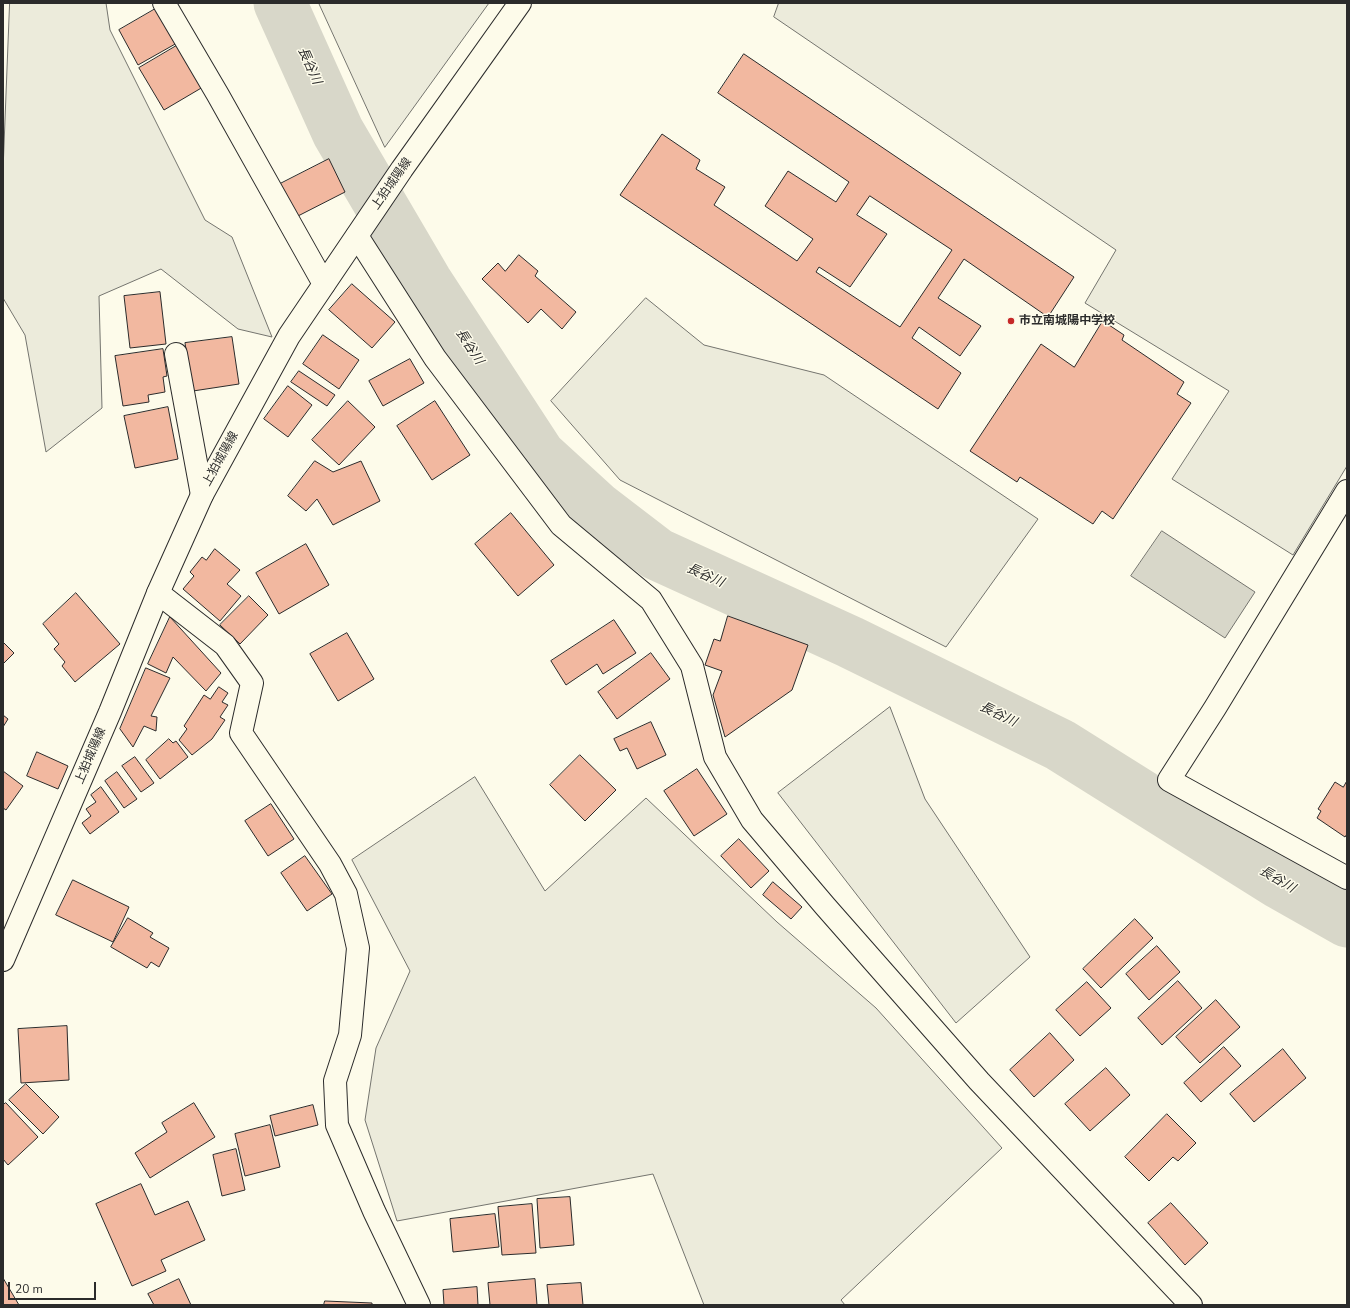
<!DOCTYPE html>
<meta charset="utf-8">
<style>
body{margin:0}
#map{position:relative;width:1350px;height:1308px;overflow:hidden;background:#fdfbea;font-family:"Nunito Sans",sans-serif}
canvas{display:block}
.frame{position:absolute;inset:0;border:4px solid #2b2b2b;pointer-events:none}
.scale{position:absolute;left:8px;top:1282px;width:88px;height:18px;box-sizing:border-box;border:2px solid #2b2b2b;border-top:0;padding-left:5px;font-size:12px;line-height:14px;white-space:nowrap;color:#2b2b2b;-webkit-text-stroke:3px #fdfbea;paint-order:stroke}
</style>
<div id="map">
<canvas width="1350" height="1308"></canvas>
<div class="frame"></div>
<div class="scale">20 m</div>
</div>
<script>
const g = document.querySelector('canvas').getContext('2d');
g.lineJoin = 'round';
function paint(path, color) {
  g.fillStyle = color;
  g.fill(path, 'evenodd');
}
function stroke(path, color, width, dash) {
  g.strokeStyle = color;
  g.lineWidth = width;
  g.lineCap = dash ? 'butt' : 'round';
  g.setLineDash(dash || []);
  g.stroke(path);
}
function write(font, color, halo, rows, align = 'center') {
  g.font = font + ' "Nunito Sans","Noto Sans JP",sans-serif';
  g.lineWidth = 3;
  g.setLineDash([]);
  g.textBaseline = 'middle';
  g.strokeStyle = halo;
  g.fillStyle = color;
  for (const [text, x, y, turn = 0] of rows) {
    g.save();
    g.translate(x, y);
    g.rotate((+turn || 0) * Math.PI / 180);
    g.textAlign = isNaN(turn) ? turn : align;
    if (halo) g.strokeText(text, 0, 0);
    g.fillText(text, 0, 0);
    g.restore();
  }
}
const green = new Path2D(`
 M10 3H106L110 30 205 220 232 237 272 337 238 329 161 269 99 296 102 408 46 452 25 335 3 298V171Z
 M319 3H489L385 147Z
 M779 3H1347V466L1293 555 1172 479 1229 391 1085 303 1116 250 774 17Z
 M646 298 704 345 824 375 1038 519 946 647 620 480 551 401Z
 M890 707 925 799 1030 957 956 1023 778 793Z
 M475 777 545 891 646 798 777 922 876 1008 1002 1148 841 1300 845 1305H704L653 1174 397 1221 365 1120 376 1048 410 971 352 860Z`);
paint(green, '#ecebdb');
stroke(green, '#74746e', 1);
const water = new Path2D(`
 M1162 531 1255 592 1225 638 1131 576Z`);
paint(water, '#d8d7c9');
stroke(water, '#74746e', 1);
stroke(new Path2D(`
 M280 3 338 132 426 282 539 455 597 508 657 554 850 642 1060 745 1280 883 1347 921`), '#d8d7c9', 53);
const building = new Path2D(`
 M157 8 177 43 138 65 119 30Z
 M178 45 203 87 164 110 139 68Z
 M744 54 1074 277 1048 317 964 259 938 298 981 326 960 356 919 327 912 338 961 373 938 409 620 195 662 134 700 160 696 169 725 187 714 205 797 261 813 239 765 206 788 171 836 202 849 182 718 93ZM870 196 952 250 900 327 816 272 819 267 850 287 887 234 857 215Z
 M329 159 345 192 296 217 280 184Z
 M519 255 538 271 535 276 576 312 562 329 541 309 528 323 482 279 498 263 505 271Z
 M352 284 395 322 372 348 329 310Z
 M160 292 166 344 130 348 124 296Z
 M1103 321 1124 335 1122 340 1184 382 1177 394 1191 403 1113 519 1102 511 1093 524 1020 477 1017 482 970 451 1041 344 1074 367Z
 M323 335 359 360 339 389 303 364Z
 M232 337 239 384 193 391 185 343Z
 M163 349 167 376 163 377 165 392 148 395 149 402 123 406 115 356Z
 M410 359 424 383 383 406 369 381Z
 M299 371 335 395 327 406 291 382Z
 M288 386 312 405 288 437 264 419Z
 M348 401 375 427 339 465 312 440Z
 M435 401 470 455 432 480 397 426Z
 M168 407 178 459 135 468 124 416Z
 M315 461 333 472 361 461 380 501 333 525 317 499 306 511 288 496Z
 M511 513 554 565 518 596 475 544Z
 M306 544 329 585 279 614 256 573Z
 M215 549 240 570 227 584 241 596 220 621 183 589 194 576 190 572 202 557 206 560Z
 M76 593 120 644 75 682 62 666 65 662 54 649 59 644 43 624Z
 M249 596 268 615 240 644 220 625Z
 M728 616 808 645 792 690 725 737 713 695 722 671 705 665 714 639 720 641Z
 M170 617 221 673 206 691 173 657 166 673 148 664Z
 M614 620 636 653 603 674 597 664 566 685 551 661Z
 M347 633 374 679 338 701 310 654Z
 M3 642 14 653 3 664Z
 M651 653 670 679 617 719 598 692Z
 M146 668 170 678 151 716 157 717 156 731 144 726 133 747 120 729Z
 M219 687 228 693 222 702 228 705 220 717 225 720 212 739 192 755 179 740 187 729 184 726 204 695 210 699Z
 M3 715 8 719 3 727Z
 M651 722 666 755 637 769 627 748 620 751 614 739Z
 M169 739 173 743 176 741 188 757 160 779 146 760Z
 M37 752 68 766 58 789 27 776Z
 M580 755 616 790 585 821 550 785Z
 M135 757 154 783 141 792 122 766Z
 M697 769 727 814 694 836 664 791Z
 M3 771 23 786 6 810 3 808Z
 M117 772 137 799 124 808 105 781Z
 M1347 781V834L1345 837 1317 818 1321 811 1318 809 1335 782 1343 787Z
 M101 787 119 812 90 834 82 823 91 816 86 809 96 802 91 795Z
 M271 804 294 839 268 856 245 821Z
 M739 839 769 871 751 888 721 856Z
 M305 856 332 894 307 911 281 873Z
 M73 880 129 907 113 942 56 915Z
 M773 882 802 907 791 919 763 895Z
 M128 918 153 933 150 937 169 948 159 967 151 962 147 968 111 947Z
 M1135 919 1153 938 1101 988 1083 969Z
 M1157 946 1180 972 1149 1000 1126 974Z
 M1178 981 1202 1008 1162 1045 1138 1018Z
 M1087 982 1111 1008 1080 1036 1056 1010Z
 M1216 1000 1240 1027 1200 1063 1176 1037Z
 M67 1026 69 1080 21 1083 18 1029Z
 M1050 1033 1074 1060 1034 1097 1010 1070Z
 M1224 1047 1241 1066 1201 1102 1184 1083Z
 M1283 1049 1306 1078 1254 1122 1230 1094Z
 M1106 1068 1130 1095 1090 1131 1065 1104Z
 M26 1084 59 1117 43 1134 9 1100Z
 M6 1103 38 1137 8 1165 3 1159V1105Z
 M194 1103 215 1137 150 1178 135 1153 167 1132 162 1123Z
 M313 1105 318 1125 275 1136 270 1116Z
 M1167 1114 1196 1143 1178 1161 1173 1157 1149 1181 1125 1157Z
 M270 1125 280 1167 245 1176 235 1134Z
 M236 1149 245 1190 222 1196 213 1155Z
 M141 1184 155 1215 188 1201 205 1240 161 1260 166 1271 132 1286 96 1204Z
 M570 1197 574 1245 540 1248 537 1199Z
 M1171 1203 1208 1243 1185 1265 1148 1223Z
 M532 1204 536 1253 502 1255 498 1207Z
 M495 1214 499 1247 453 1252 450 1219Z
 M3 1278 19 1305H3Z
 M179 1279 191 1305H154L148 1294Z
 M535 1279 537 1305H490L488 1283Z
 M581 1283 583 1305H549L547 1285Z
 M477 1287 478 1305H444L443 1290Z
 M325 1301 372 1303V1305H324Z`);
paint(building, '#f2b8a0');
stroke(building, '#2b2b2b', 1);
const minor = new Path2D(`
 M164 3 218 95 324 284
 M357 236 435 358 561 525 651 600 692 666 715 757 752 820 825 906 979 1081 1191 1305
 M176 354 202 495
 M1347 491 1215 708 1169 780 1347 878
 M158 593 225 645 252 683 241 733 330 864 346 894 358 948 350 1035 335 1081 337 1125 374 1211 419 1305`);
const primary = new Path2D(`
 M3 960 110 712 158 593 202 495 289 336 402 169 520 3`);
stroke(minor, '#2b2b2b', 24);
stroke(primary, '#2b2b2b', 24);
stroke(minor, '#fdfbea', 22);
stroke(primary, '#fdfbea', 22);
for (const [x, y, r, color] of [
 [1011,321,4,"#c62828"]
]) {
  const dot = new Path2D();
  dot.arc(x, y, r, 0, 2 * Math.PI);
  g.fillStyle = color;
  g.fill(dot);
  stroke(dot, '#fdfbea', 1.5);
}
write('12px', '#2b2b2b', '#fdfbea', [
 ["上狛城陽線",392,184,-55],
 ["上狛城陽線",221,459,-61],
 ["上狛城陽線",91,756,-67]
]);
write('bold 12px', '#2b2b2b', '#fdfbea', [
 ["市立南城陽中学校",1019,321]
], 'left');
write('italic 13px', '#2b2b2b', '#fdfbea', [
 ["長谷川",309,66,66],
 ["長谷川",469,347,57],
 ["長谷川",705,576,24],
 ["長谷川",998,715,26],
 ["長谷川",1277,880,31]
]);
</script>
